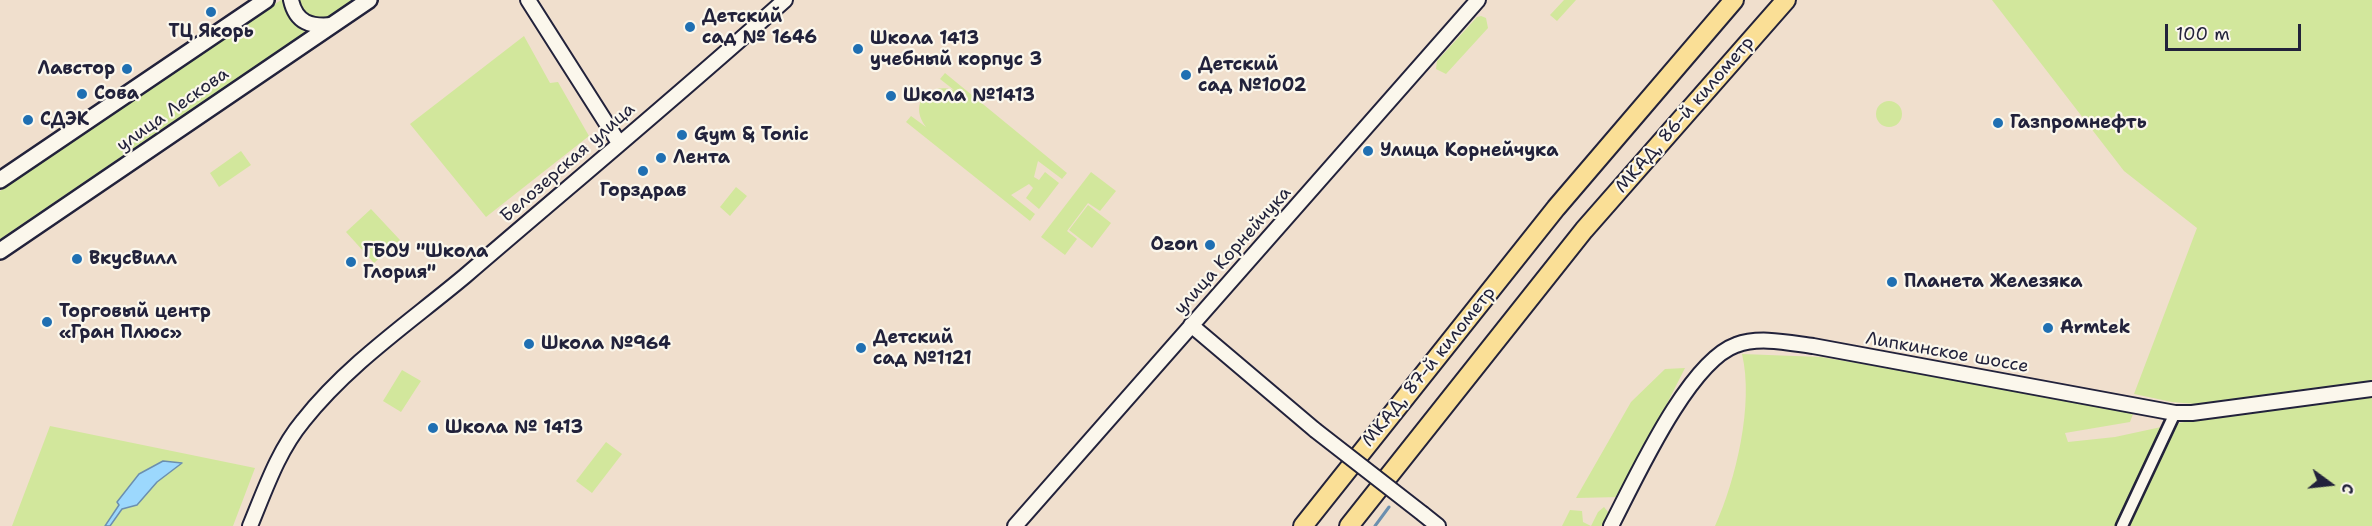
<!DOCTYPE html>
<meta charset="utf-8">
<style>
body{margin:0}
#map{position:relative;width:2372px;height:526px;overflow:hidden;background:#f0dfcd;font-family:"Shantell Sans",sans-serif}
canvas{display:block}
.north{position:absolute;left:2300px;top:454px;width:60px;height:60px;-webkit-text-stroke:4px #fbf7ec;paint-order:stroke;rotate:105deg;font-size:16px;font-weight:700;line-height:24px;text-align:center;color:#22223b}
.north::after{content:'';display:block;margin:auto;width:21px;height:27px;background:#22223b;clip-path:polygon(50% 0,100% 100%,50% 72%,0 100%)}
.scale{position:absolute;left:2165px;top:24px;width:136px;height:27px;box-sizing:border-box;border:3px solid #22223b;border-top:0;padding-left:8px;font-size:18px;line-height:21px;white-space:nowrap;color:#22223b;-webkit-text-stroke:4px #fbf7ec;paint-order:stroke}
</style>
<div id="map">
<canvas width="2372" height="526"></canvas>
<div class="north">С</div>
<div class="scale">100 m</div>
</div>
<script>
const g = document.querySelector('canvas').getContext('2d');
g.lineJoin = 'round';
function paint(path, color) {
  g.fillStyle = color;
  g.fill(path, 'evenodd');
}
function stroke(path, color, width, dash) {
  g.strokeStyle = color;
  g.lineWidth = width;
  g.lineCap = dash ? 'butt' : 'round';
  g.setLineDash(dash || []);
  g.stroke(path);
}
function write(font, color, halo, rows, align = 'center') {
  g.font = font + ' "Shantell Sans",sans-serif';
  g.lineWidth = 4.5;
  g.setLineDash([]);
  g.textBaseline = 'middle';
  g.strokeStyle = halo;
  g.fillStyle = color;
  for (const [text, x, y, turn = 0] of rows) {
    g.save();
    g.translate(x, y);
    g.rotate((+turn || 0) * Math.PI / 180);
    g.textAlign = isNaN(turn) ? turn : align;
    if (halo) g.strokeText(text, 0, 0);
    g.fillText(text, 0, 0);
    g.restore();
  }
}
paint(new Path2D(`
 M281 0H285L292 20 305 32 0 239V191Z
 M299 0H352L323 20C311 18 302 13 299 0Z
 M1564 0H1576L1557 21 1550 15Z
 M1992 0H2372V383L2313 388 2195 404 2172 402 2134 394 2197 228 2124 171Z
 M1481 16 1486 18 1488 28 1446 74 1436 69 1437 61 1477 17Z
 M524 36 550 83 558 82 589 136 486 217 410 124Z
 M945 73 1067 173 1062 179 1038 161 1034 177 1039 180 1045 172 1059 183 1039 209 1026 198 1033 188 1029 184 1011 195 1035 214 1030 221 906 122 911 116 926 127C908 104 928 82 954 90L940 79Z
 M1876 114a13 13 0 1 1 26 0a13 13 0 1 1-26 0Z
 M241 151 251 165 219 187 210 173Z
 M1091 172 1116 191 1100 211 1088 203 1067 231 1077 239 1065 255 1041 237Z
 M736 187 747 196 730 216 720 207Z
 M1088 205 1111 223 1092 248 1069 230Z
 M371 209 400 240 374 263 346 232Z
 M1742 354 1821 357 2110 406 2133 414 2130 422 2065 433 2068 442 2115 437 2189 421 2372 395V526H1715C1736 480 1754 404 1742 354Z
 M1685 368 1620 497 1576 498 1631 402 1665 369Z
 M402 370 421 381 401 412 383 401Z
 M50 426 255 468 233 526H12Z
 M606 442 622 454 592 493 576 481Z
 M1604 507 1609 513 1603 526H1562L1570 510 1582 511 1583 522 1591 526 1598 512Z`), '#d2e79c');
const water = new Path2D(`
 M163 461 182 463 157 482 137 505 122 509 110 526H105L119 505 117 502 139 474Z`);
paint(water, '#9cd8fd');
stroke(water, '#6b8faf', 1.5);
stroke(new Path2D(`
 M1375 526 1389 507`), '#6b8faf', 3);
const minor = new Path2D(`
 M2122 526 2175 413`);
const tertiary = new Path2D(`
 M291 0C296 23 311 27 332 25
 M528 0 619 143
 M1191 325 1315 430
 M1423 514 1438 526
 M250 526C265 490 278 451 303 421 348 364 410 322 465 276 572 184 680 94 785 0
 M1015 526 1478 0
 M1611 526C1635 480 1688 362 1736 345 1759 336 1790 343 1813 346L2175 413H2192L2372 389`);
const secondary = new Path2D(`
 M0 180 266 0
 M0 251 369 0`);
const trunk = new Path2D(`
 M1303 526 1556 208 1734 0
 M1349 526 1584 230 1786 0`);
stroke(minor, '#22223b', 15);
stroke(tertiary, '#22223b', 18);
stroke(secondary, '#22223b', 20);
stroke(trunk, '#22223b', 22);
stroke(minor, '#fbf7ec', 10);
stroke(tertiary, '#fbf7ec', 14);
stroke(secondary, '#fbf7ec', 15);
stroke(trunk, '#fadf96', 18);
const tertiaryBridge = new Path2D(`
 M1315 430 1423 514`);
stroke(tertiaryBridge, '#22223b', 18, []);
stroke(tertiaryBridge, '#fbf7ec', 14);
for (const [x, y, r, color] of [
 [211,12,6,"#1f6fb2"],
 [690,27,6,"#1f6fb2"],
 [858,49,6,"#1f6fb2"],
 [127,69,6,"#1f6fb2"],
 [1186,75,6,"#1f6fb2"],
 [82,94,6,"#1f6fb2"],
 [891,96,6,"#1f6fb2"],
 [28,120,6,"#1f6fb2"],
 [1998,123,6,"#1f6fb2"],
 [682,135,6,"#1f6fb2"],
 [1368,151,6,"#1f6fb2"],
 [661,158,6,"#1f6fb2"],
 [643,171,6,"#1f6fb2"],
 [1210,245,6,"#1f6fb2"],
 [77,259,6,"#1f6fb2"],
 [351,262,6,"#1f6fb2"],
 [1892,282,6,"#1f6fb2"],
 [47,322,6,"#1f6fb2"],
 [2048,328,6,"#1f6fb2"],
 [529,344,6,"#1f6fb2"],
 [861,348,6,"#1f6fb2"],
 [433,428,6,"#1f6fb2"]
]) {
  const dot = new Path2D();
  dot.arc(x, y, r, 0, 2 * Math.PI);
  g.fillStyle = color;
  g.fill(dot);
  stroke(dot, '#fbf7ec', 2);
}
write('bold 18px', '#22223b', '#fbf7ec', [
 ["Детский",702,17],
 ["сад № 1646",702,38],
 ["ТЦ Якорь",211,32,"center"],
 ["Школа 1413",870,39],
 ["учебный корпус 3",870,60],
 ["Детский",1198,65],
 ["сад №1002",1198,86],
 ["Лавстор",115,69,"right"],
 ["Сова",94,94],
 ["Школа №1413",903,96],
 ["СДЭК",40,120],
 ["Газпромнефть",2010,123],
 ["Gym & Tonic",694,135],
 ["Улица Корнейчука",1380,151],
 ["Лента",673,158],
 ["Горздрав",643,191,"center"],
 ["Ozon",1198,245,"right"],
 ["ГБОУ \"Школа",363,252],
 ["Глория\"",363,273],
 ["ВкусВилл",89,259],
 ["Планета Железяка",1904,282],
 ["Торговый центр",59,312],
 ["«Гран Плюс»",59,333],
 ["Armtek",2060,328],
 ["Детский",873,338],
 ["сад №1121",873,359],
 ["Школа №964",541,344],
 ["Школа № 1413",445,428]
], 'left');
write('18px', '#22223b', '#fbf7ec', [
 ["улица Лескова",173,110,-35],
 ["МКАД, 86-й километр",1685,115,-49],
 ["Белозерская улица",568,163,-41],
 ["улица Корнейчука",1233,251,-48],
 ["Липкинское шоссе",1947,353,10],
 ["МКАД, 87-й километр",1429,367,-51]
]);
</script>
